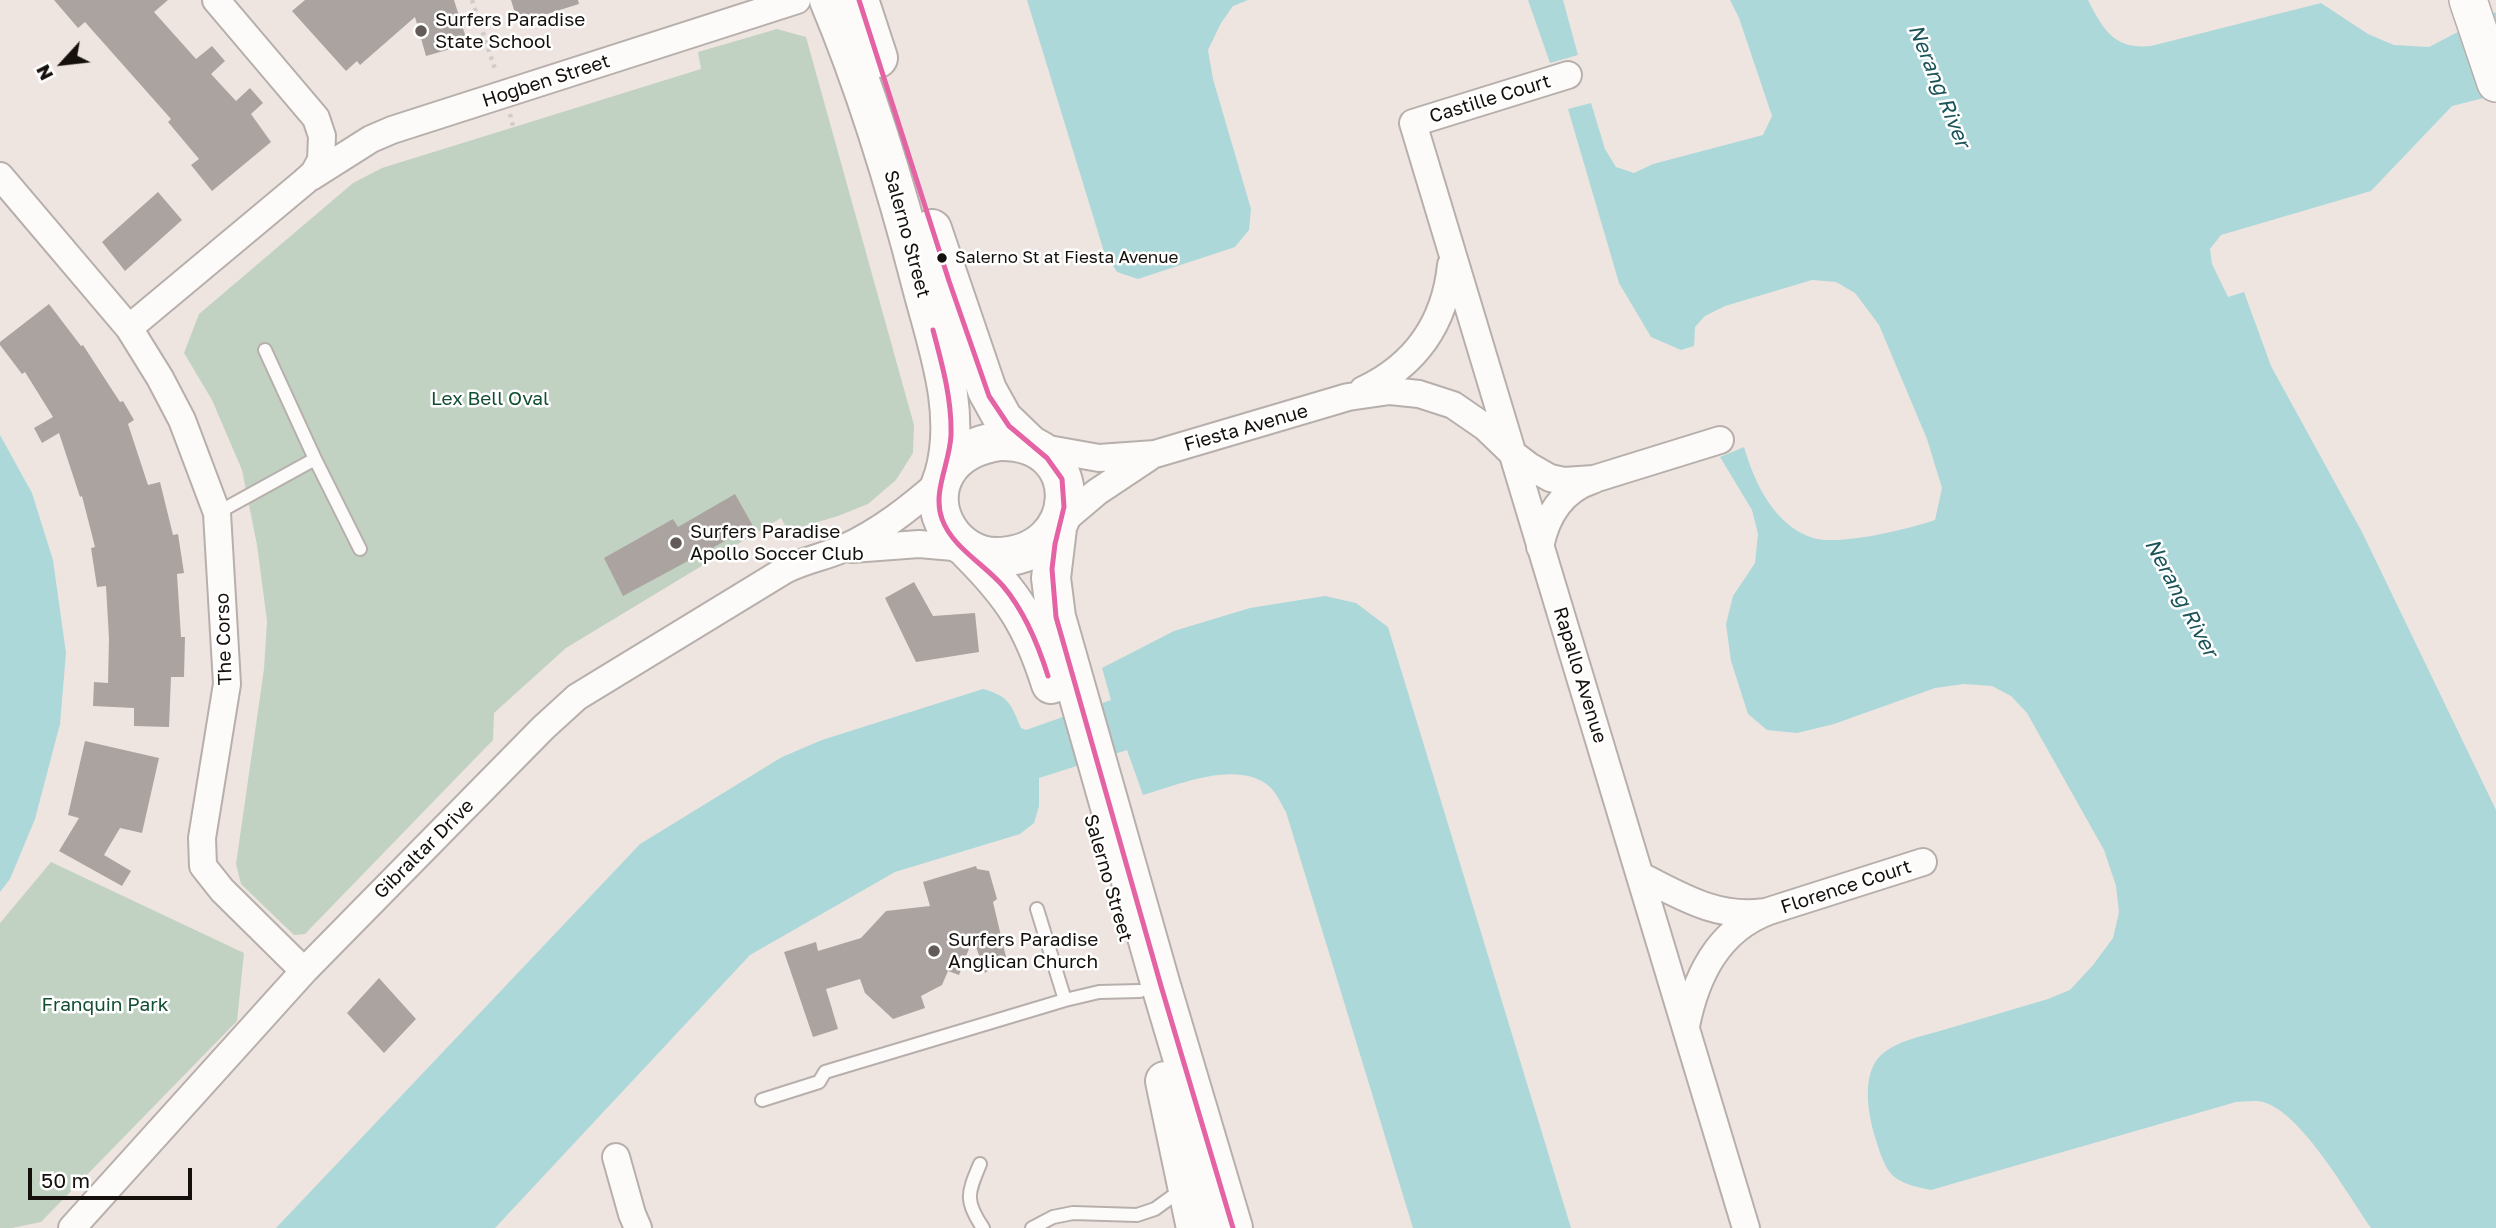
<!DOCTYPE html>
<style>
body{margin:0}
#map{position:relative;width:2496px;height:1228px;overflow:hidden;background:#efe5e0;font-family:"Golos Text",sans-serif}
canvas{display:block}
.north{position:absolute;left:28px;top:28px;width:70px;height:70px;-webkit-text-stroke:5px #fff;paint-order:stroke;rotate:243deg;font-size:19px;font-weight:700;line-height:28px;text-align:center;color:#16100d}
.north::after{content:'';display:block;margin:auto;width:24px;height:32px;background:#16100d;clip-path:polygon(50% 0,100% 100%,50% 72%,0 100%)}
.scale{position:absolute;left:28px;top:1168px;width:164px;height:32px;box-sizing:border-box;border:4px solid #16100d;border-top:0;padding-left:9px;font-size:21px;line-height:24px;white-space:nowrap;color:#16100d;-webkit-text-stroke:5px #fff;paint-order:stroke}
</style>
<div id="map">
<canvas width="2496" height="1228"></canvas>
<div class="north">N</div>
<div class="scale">50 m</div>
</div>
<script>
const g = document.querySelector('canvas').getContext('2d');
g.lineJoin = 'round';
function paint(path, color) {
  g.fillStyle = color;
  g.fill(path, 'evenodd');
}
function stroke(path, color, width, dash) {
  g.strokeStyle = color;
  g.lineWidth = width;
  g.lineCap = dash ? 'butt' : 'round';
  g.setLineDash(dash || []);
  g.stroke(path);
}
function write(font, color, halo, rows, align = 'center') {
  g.font = font + ' "Golos Text",sans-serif';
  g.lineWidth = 5;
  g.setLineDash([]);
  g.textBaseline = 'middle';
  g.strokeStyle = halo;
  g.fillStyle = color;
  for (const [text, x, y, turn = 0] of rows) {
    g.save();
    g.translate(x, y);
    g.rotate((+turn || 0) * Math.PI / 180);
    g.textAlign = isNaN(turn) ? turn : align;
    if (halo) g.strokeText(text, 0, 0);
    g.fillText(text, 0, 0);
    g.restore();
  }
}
paint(new Path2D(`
 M777 29 806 37 914 425 913 453 896 480 868 504 838 516 788 531 781 518 566 648 494 713 493 740 305 934 294 935 241 884 236 864 264 669 267 621 257 545 242 470 212 400 184 353 199 314 353 183 382 168 701 69 698 52Z
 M51 862 244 953 237 1021 41 1222 12 1228H0V923Z`), '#c1d2c3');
paint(new Path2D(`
 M1027 0H1248L1233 6 1221 23 1208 50 1213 79 1251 209 1249 230 1235 247 1138 279 1117 272 1104 252Z
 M1528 0H1563L1578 55 1550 63Z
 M1730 0H2088C2103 29 2114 50 2151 46L2321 3 2368 34 2394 45 2429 47 2496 12V95L2452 106 2371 191 2221 235 2210 249 2212 264 2228 297 2244 292 2271 366 2362 532 2496 810V1228H2371C2348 1195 2301 1112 2263 1102 2255 1100 2244 1102 2236 1102L1931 1190C1891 1182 1887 1176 1875 1137 1868 1114 1861 1074 1881 1055 1899 1039 1928 1035 1950 1028 1983 1018 2015 1009 2048 999L2070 990 2093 965 2113 938 2119 912 2116 886 2104 850 2027 713 2011 696 1992 686 1964 684 1935 688 1834 724 1797 733 1767 730 1748 714 1731 661 1726 624 1733 596 1755 563 1758 534 1752 510 1720 457 1744 447C1755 484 1774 525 1813 538 1839 546 1909 529 1935 520L1942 488 1927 439 1879 325 1855 293 1836 282 1812 280 1725 306 1705 316 1695 327 1694 346 1681 350 1651 337 1619 283 1568 109 1591 103 1605 149 1616 167 1634 173 1653 164 1763 135 1772 116 1739 18Z
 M0 435 32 493 53 560 66 653 60 724 35 819 10 879 0 892Z
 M1325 596 1356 603 1388 627 1571 1228H1413L1286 812C1281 804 1277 794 1271 788 1240 758 1178 785 1143 795L1127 750 1039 778V806L1034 823 1020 834 895 872 750 955 495 1228H276L640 844 782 757 822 740 983 689C1009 696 1011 704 1021 728L1026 730 1111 700 1102 668 1174 631 1250 608Z`), '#acd8da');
paint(new Path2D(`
 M54 0H168L154 12 196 59 212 46 225 61 211 74 236 101 250 88 263 103 251 114 271 142 212 191 191 165 199 159 168 122 171 119 85 22 78 28Z
 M305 0H454L468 44 426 56 415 17 360 65 357 61 346 71 292 11Z
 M511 0H578L579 4 518 23Z
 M158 192 182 220 125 271 102 242Z
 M49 304 81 346 83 345 120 402 123 401 134 420 128 424 148 485 160 482 173 535 178 534 184 573 177 574 181 637H185L184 677H171L169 727 134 726V708L93 706 94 682 108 683 109 639 106 586 97 587 91 548 95 547 82 496 80 497 59 433 42 443 34 428 53 417 25 372 22 374 0 345V342Z
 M735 494 753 526 623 596 604 558 673 519 678 527Z
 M914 582 933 616 975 613 979 652 916 662 885 598Z
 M85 741 159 758 142 833 120 828 104 855 131 871 122 886 59 851 79 818 68 815Z
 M976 866 977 869 989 871 997 899 993 902 1006 957 985 973 973 938 959 975 948 971 942 985 921 996 925 1008 893 1019 865 993 860 979 826 989 838 1029 813 1037 784 952 816 942 818 951 861 938 886 911 930 906 923 882Z
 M379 978 416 1019 384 1053 347 1013Z`), '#aba39f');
const lane = new Path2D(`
 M315 459 360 549
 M217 513 315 459 265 350
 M1037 909 1065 1000
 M762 1100 819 1082 825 1072 1065 1000 1099 992 1140 991
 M980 1164C968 1193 964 1200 983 1228
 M1032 1228 1053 1217 1073 1213 1137 1215 1155 1209 1181 1190`);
const street = new Path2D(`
 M1568 75 1413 123 1746 1228
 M0 176 129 328 304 182 314 173 321 160 322 136 316 118 216 0
 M311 177 371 139 392 130 797 0
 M129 328 160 378 182 420 217 513 227 684 202 838 203 866 222 890 304 971
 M1363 390C1416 365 1445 323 1451 265
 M1037 447 1099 458 1155 454 1348 397 1390 391 1419 394 1453 405 1485 427 1512 453 1529 466 1550 478 1564 481 1594 479 1720 440
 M1058 525 1097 492 1148 458
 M1540 547C1546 517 1562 490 1593 480
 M852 549 919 544 965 548
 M1641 876C1681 896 1717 919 1764 912
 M1686 1026C1696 976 1718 930 1769 911L1923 862
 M616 1157 632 1214 638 1228
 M72 1228 304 971 543 728 577 697 785 570C804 560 824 557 842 549 880 532 911 507 942 480`);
const secondary = new Path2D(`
 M2468 0 2496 83`);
const primary = new Path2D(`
 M829 0C868 93 897 190 922 287 938 348 962 413 944 475
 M859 0 878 58
 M932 229 987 390 1003 419 1029 444
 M1000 441C1090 439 1084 557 996 557 955 557 924 509 946 472 957 453 979 444 1000 441Z
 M1057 528 1051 578 1056 617 1161 986 1233 1228
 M969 551C1013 595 1032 624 1051 684
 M1165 1081 1196 1228`);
stroke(lane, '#b7afab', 16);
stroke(street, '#b7afab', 30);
stroke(secondary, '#b7afab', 40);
stroke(primary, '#b7afab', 42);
stroke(new Path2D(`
 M472 0 496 72
 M510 114 513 126`), '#cfccca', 4.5, [3.5, 5]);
stroke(lane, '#fdfbfa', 12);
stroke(street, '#fdfbfa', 26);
stroke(secondary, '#fdfbfa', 37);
stroke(primary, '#fdfbfa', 38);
stroke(new Path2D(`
 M859 0 949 281 989 396 1009 426 1047 458 1062 479 1064 507 1055 544 1052 569 1056 617 1161 986 1233 1228
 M933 330C942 364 952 399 951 435 950 463 932 492 942 519 952 547 984 564 1003 586 1025 612 1038 644 1048 676`), '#e463a4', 5);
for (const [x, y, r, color] of [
 [421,31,7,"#625b57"],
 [942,258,6,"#16100d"],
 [676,543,7,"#625b57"],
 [934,951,7,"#625b57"]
]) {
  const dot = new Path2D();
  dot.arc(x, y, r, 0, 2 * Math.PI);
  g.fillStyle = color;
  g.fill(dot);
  stroke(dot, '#fff', 2.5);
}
write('17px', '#16100d', '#fff', [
 ["Salerno St at Fiesta Avenue",955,258]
], 'left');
write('19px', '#16100d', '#fff', [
 ["Surfers Paradise",435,20],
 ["State School",435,42],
 ["Surfers Paradise",690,532],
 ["Apollo Soccer Club",690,554],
 ["Surfers Paradise",948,940],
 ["Anglican Church",948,962]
], 'left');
write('19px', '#16100d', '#fff', [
 ["Hogben Street",546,81,-18],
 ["Castille Court",1490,99,-17],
 ["Salerno Street",907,234,75],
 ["Fiesta Avenue",1246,428,-16],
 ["The Corso",224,639,-92],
 ["Rapallo Avenue",1580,675,73],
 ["Gibraltar Drive",424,849,-45],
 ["Salerno Street",1108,878,74],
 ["Florence Court",1846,887,-18]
]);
write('19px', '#124e32', '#fff', [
 ["Lex Bell Oval",490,399],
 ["Franquin Park",105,1005]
]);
write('italic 21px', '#1a5458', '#fff', [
 ["Nerang River",1939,86,68],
 ["Nerang River",2181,598,62]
]);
</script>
